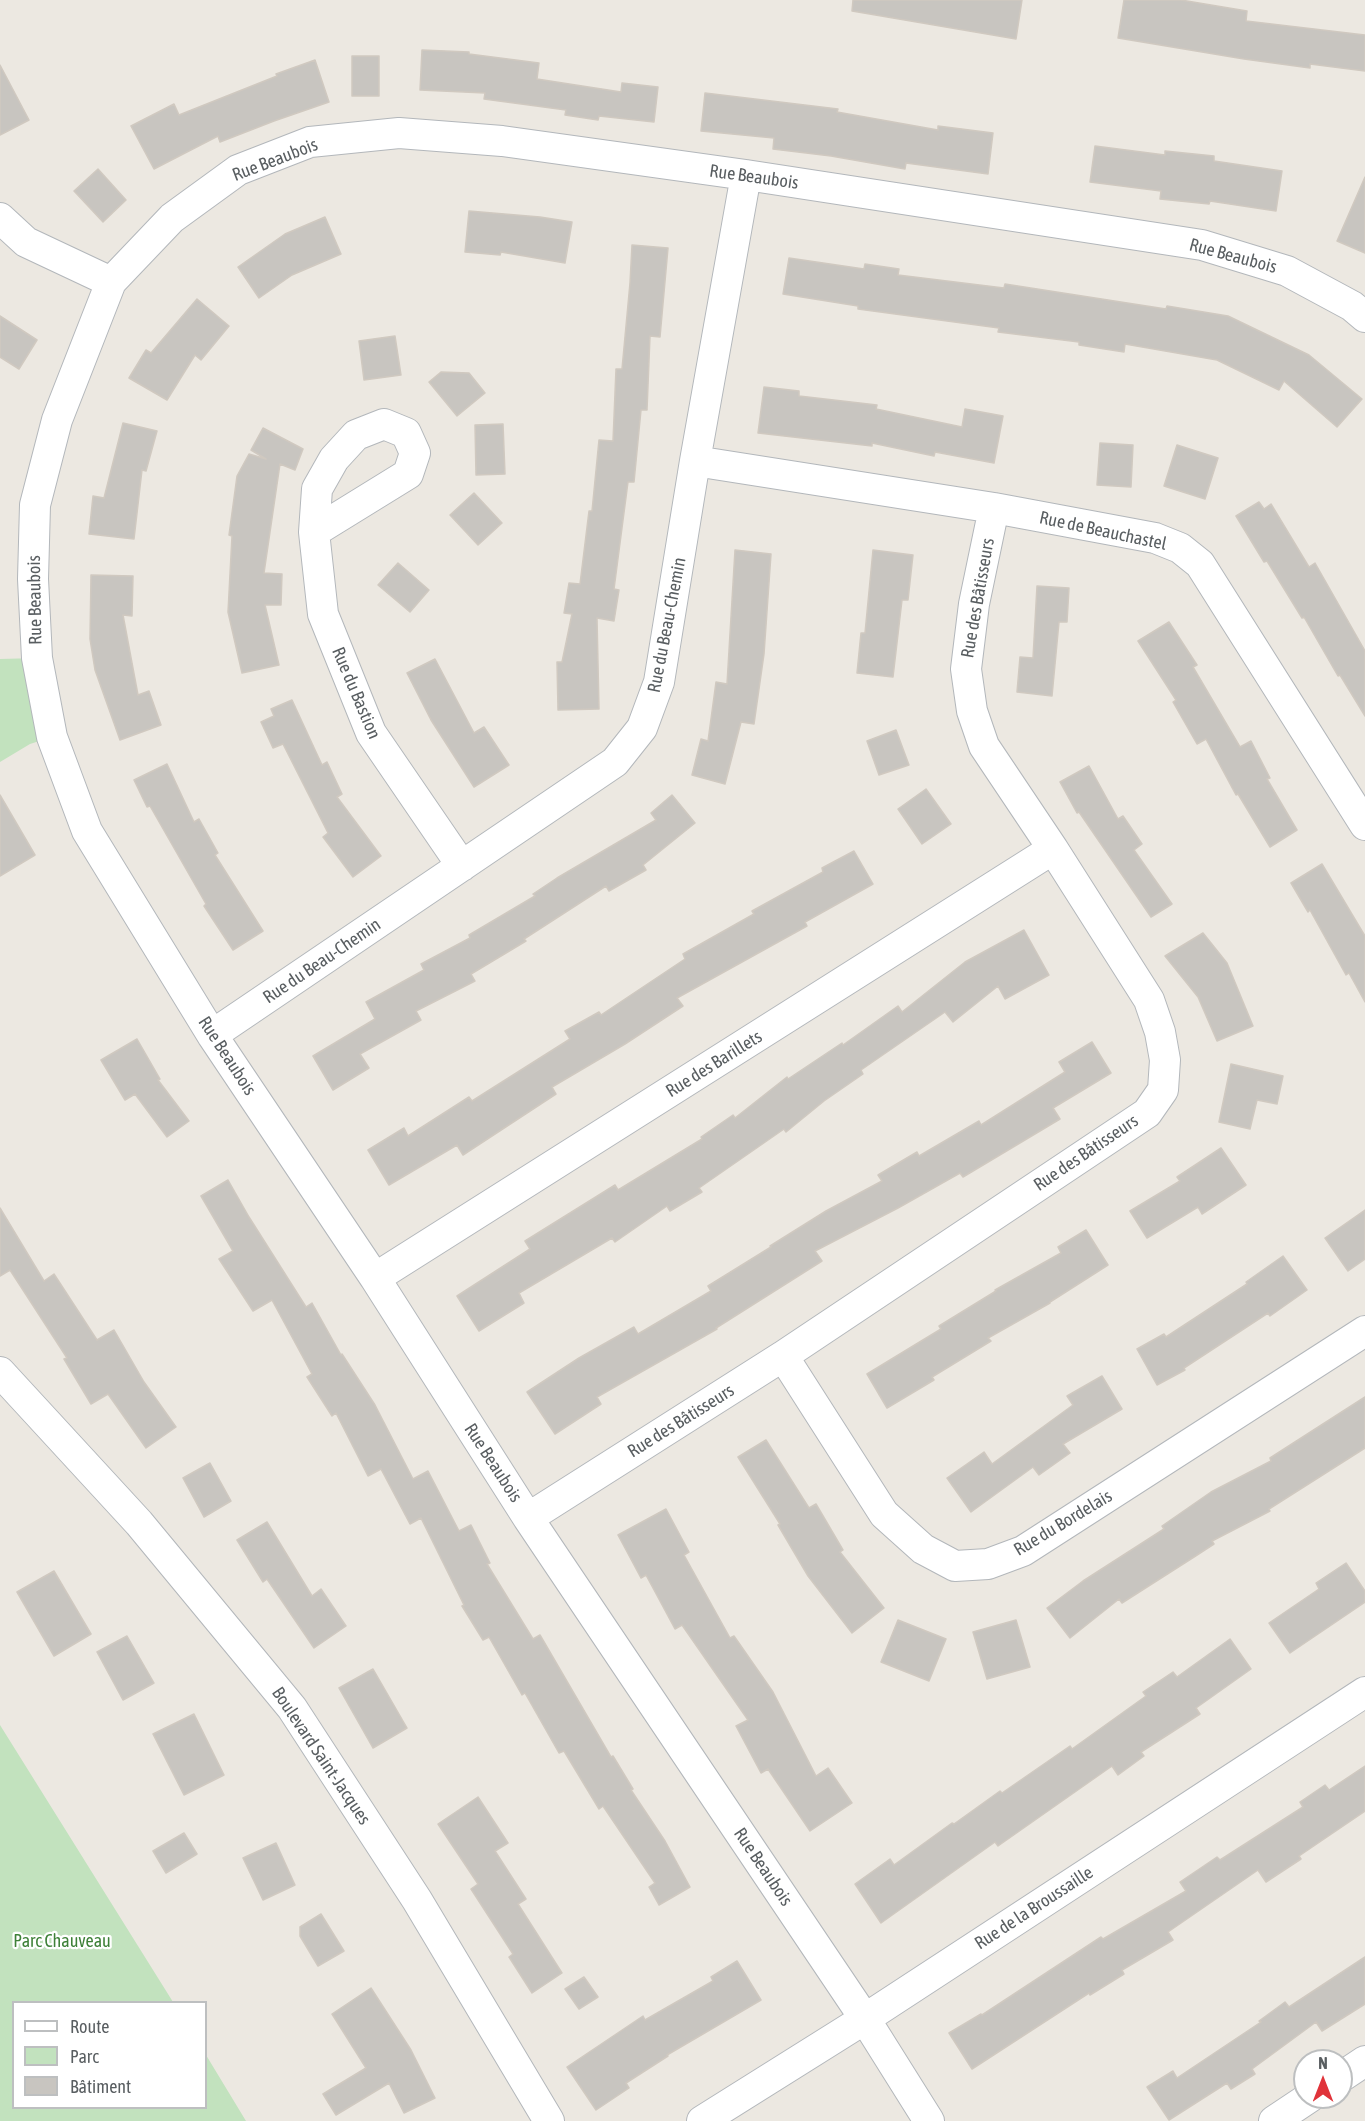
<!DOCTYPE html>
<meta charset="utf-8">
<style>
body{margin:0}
#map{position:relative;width:1365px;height:2121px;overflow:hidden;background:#ece8e1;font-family:"Asap Condensed",sans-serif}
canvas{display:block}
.legend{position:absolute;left:12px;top:2001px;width:195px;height:108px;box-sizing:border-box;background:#fff;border:2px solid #bdbfc0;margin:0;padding:8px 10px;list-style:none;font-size:18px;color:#595e61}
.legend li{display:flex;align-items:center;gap:12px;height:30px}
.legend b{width:30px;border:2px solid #bdbfc0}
.north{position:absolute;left:1293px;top:2049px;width:60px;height:60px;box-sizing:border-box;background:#fff;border:2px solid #bdbfc0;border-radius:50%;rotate:0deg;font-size:16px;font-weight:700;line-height:24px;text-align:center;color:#595e61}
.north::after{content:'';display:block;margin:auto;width:21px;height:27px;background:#e0333a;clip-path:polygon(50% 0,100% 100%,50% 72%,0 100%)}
</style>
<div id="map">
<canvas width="1365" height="2121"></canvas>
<ul class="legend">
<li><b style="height:8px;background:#fff"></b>Route</li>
<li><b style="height:16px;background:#c2e2be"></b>Parc</li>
<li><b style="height:16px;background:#c8c5c0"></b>Bâtiment</li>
</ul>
<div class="north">N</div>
</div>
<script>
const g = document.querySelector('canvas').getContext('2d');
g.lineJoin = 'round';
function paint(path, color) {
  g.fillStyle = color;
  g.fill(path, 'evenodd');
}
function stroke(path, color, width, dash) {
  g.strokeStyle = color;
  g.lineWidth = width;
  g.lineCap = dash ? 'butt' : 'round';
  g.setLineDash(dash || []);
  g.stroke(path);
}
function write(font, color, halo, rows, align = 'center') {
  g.font = font + ' "Asap Condensed",sans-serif';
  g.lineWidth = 4.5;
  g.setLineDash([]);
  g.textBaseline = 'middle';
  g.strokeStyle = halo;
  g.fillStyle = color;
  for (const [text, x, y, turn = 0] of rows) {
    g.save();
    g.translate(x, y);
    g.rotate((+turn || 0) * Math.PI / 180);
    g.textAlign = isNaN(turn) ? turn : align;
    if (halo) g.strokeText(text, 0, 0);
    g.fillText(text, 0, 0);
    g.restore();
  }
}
paint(new Path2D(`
 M37 658 52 737 30 744 0 762V659Z
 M0 1725 173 2002H14V2108H206V2055L246 2121H0Z`), '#c2e2be');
const building = new Path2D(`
 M853 0H1022L1016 39 852 11Z
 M1124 0H1181L1247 11 1246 21 1365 35V71L1310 64V68L1244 59 1118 38Z
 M422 50 469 52V54L539 63 537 79 621 92 622 83 658 87 654 122 599 116 598 120 565 115 566 110 484 99 485 93 420 90Z
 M352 56H379V96H352Z
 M315 60 329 102 274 121 220 142 218 136 154 169 131 126 174 104 179 115 277 76 276 74Z
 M0 65 29 120 0 135Z
 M705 93 838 109 837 112 938 130V126L993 133 988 174 906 163 905 169 831 156 773 149 774 138 701 131Z
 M1095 146 1165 155V151L1214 156V161L1282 171 1276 211 1210 201 1209 204 1160 199 1161 191 1090 182Z
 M98 169 126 200 103 222 74 191Z
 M1365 177V253L1337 241Z
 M469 211 540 217 572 222 565 263 501 252 500 255 465 252Z
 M325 217 341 254 292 275 259 298 238 267 285 234Z
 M632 245 668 248 660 337 650 336 647 410H641L634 482H628L614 589 619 590 614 621 597 618 599 709 558 710 557 662H562L572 614 564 613 569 583 580 584 589 511H592L599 440 613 441 616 369H622L630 283Z
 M789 258 864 269 865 264 899 269 898 275 1004 288 1005 284 1166 309 1167 306 1228 316 1309 355 1362 399 1337 427 1284 381 1279 390 1217 360 1125 344 1124 352 1079 345V342L998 332 999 328 858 309V306L783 294Z
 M197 299 229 326 201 360 195 355 167 400 129 378 146 350 151 353Z
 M0 316 37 340 19 369 0 357Z
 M395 336 401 375 364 380 359 341Z
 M441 372 469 373 485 393 457 416 429 382Z
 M764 387 799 391V396L877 405 876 409 962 427 965 409 1003 416 994 463 935 452 934 456 872 443V446L758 433Z
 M123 423 157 431 146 471 142 470 134 539 89 534 93 496 104 498Z
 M503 424 505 474 476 475 475 425Z
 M263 428 303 449 295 470 280 464 264 573 282 574 281 605H265L279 665 242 673 228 612 232 536 229 535 237 476 249 454 266 459 251 450Z
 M1100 443 1133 445 1131 487 1097 485Z
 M1177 445 1218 458 1205 499 1164 486Z
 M474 493 502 523 478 545 450 515Z
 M1259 502 1264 509 1271 504 1309 567 1315 563 1365 651V716L1340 675 1338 676 1304 617 1302 618 1267 561 1264 562 1236 516Z
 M735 550 771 554 764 654 754 724 741 722 725 784 692 775 701 739 708 741 716 682 727 684Z
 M873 550 913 555 908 600H902L893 677 857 673 861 633H865Z
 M398 563 429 590 410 612 378 585Z
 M91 575 133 576 132 616 123 615 138 695 149 691 161 725 120 740 95 670 90 639Z
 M1037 586 1069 588 1067 622H1059L1052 696 1017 692 1020 657 1033 658Z
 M1169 622 1197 665 1193 667 1240 747 1251 741 1270 778 1267 779 1297 830 1270 847 1238 794 1236 795 1206 739 1197 744 1173 702 1176 700 1138 641Z
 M435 659 474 733 484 727 509 765 474 787 431 720 407 673Z
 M292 700 322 765 327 762 342 794 337 797 381 856 353 877 323 837 328 833 283 744 273 748 261 722 274 716 271 709Z
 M896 730 909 765 879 775 867 741Z
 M167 764 194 822 199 819 218 853 215 855 263 931 233 950 204 906 206 904 150 806 147 807 134 780Z
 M1089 766 1118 819 1123 816 1142 844 1134 850 1172 904 1151 917 1079 812 1077 813 1060 782Z
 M926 789 951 824 922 844 898 809Z
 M0 795 35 855 0 876Z
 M672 795 695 823 643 865 646 870 609 891 606 886 524 939 526 941 471 974 475 981 416 1011 421 1020 360 1054 369 1068 333 1090 313 1056 375 1019 366 1002 424 970 421 964 470 938 469 935 535 896 533 894 557 878 656 820 651 813Z
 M854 851 873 884 805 922 807 926 677 998 683 1006 625 1044 552 1087 556 1094 463 1155 457 1145 389 1185 368 1150 404 1128 408 1136 469 1097 472 1101 570 1039 565 1031 599 1012 601 1015 685 959 683 954 754 914 752 911 823 872 822 868Z
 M1322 864 1365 936V1002L1349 973 1346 975 1310 910 1308 912 1291 883Z
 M1024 930 1049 975 1005 999 998 986 953 1022 945 1012 861 1070 863 1074 824 1101 786 1132 784 1129 699 1188 702 1192 670 1211 667 1206 615 1242 612 1238 519 1293 524 1303 479 1331 457 1296 530 1249 525 1241 615 1185 618 1190 702 1139 701 1137 733 1115 735 1118 787 1077 788 1079 842 1043 843 1045 898 1006 902 1012 965 962Z
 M1203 933 1227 963 1253 1026 1217 1041 1198 997 1165 956Z
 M137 1039 160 1079 158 1080 189 1121 167 1137 135 1094 125 1100 101 1060Z
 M1092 1042 1111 1073 1053 1108 1060 1119 963 1177 960 1173 898 1208 815 1251 822 1261 716 1328 717 1329 597 1397 601 1404 555 1434 527 1392 579 1358 634 1327 638 1334 711 1291 708 1286 771 1247 770 1246 826 1211 882 1181 878 1175 917 1152 919 1156 979 1121 981 1125 1065 1072 1059 1062Z
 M1231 1064 1283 1076 1277 1104 1257 1100 1250 1129 1219 1122Z
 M1221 1148 1246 1185 1202 1214 1198 1207 1147 1238 1130 1211 1180 1181 1177 1177Z
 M228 1180 249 1217 306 1307 312 1303 341 1355 342 1354 375 1405 413 1479 428 1471 459 1531 471 1525 490 1563 487 1564 533 1639 540 1635 611 1757 613 1756 633 1789 631 1790 665 1841 690 1887 659 1905 649 1887 655 1883 603 1806 599 1809 564 1751 559 1753 525 1693 522 1695 489 1637 483 1640 462 1606 464 1605 421 1518 410 1524 381 1469 368 1476 336 1413 332 1416 307 1377 312 1374 272 1300 253 1311 219 1259 233 1251 201 1196Z
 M0 1208 44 1281 54 1274 97 1340 114 1330 144 1382 176 1427 146 1448 108 1394 91 1404 64 1359 67 1358 10 1270 0 1276Z
 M1365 1210V1259L1348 1271 1325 1238Z
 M1086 1230 1108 1265 1050 1302V1303L988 1338 991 1341 932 1377 934 1380 887 1408 867 1374 941 1329 939 1326 996 1291 995 1290 1061 1253 1058 1247Z
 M1283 1256 1307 1290 1270 1316 1268 1313 1184 1368 1185 1370 1157 1385 1137 1349 1164 1334 1166 1337 1247 1284 1246 1282Z
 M1102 1376 1122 1409 1063 1444 1070 1453 1039 1475 1033 1467 971 1512 947 1478 984 1452 992 1464 1073 1405 1067 1396Z
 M1365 1397V1448L1269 1509 1270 1511 1212 1541 1214 1544 1194 1557 1122 1603 1119 1599 1070 1638 1047 1608 1083 1581 1164 1529 1162 1526 1211 1492 1271 1461 1270 1458Z
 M766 1440 809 1508 816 1504 843 1550 840 1552 884 1608 852 1633 808 1576 778 1525 780 1524 738 1457Z
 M210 1463 231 1501 204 1517 183 1478Z
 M666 1509 689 1552 684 1555 730 1638 734 1636 773 1692 816 1776 828 1768 852 1803 810 1831 768 1769 761 1773 736 1726 748 1720 682 1625 675 1629 646 1575 641 1578 618 1535Z
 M267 1522 312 1596 321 1589 346 1626 314 1648 267 1579 263 1582 237 1540Z
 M1346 1563 1365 1591V1602L1290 1653 1269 1623 1319 1589 1316 1583Z
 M54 1571 91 1634 54 1656 17 1592Z
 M898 1620 946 1639 929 1681 881 1662Z
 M1016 1620 1030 1667 987 1679 973 1632Z
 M127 1636 154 1683 123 1700 97 1652Z
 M1230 1639 1251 1669 1196 1708 1200 1714 1141 1752 1144 1756 1118 1775 1112 1766 998 1846 995 1842 881 1923 855 1884 890 1859 894 1865 952 1823 954 1824 1000 1791 1002 1793 1070 1746 1072 1749 1146 1696 1143 1692 1173 1672 1177 1677Z
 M373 1669 407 1728 373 1748 339 1688Z
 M194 1714 224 1775 184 1795 153 1734Z
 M1365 1766V1811L1299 1856 1301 1859 1266 1882 1258 1870 1168 1932 1173 1940 1122 1970 1124 1974 1090 1995 1089 1993 972 2069 949 2033 981 2014 982 2015 1101 1937 1103 1939 1186 1891 1180 1882 1217 1857 1220 1860 1303 1807 1300 1802 1325 1785 1329 1790Z
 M478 1797 508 1843 495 1851 526 1899 518 1904 562 1973 532 1993 509 1957 513 1954 471 1889 478 1884 438 1824Z
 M184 1833 197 1854 166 1873 153 1851Z
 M276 1843 295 1885 263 1900 243 1858Z
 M321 1914 344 1951 318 1966 300 1936V1927Z
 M1365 1957V2004L1322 2031 1316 2022 1252 2069 1255 2074 1231 2089 1227 2083 1169 2120 1147 2087 1173 2071 1177 2078 1261 2022 1259 2021 1285 2002 1289 2007Z
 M737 1961 761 2000 667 2055 668 2056 626 2083 629 2088 596 2110 567 2067 643 2016 645 2020 713 1981 711 1977Z
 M584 1977 598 1997 579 2009 565 1989Z
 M371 1988 411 2050 435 2098 404 2113 389 2083 336 2115 323 2094 366 2068 332 2014Z`);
paint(building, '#c8c5c0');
stroke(building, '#d0c9c0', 1.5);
const minor = new Path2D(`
 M0 218 26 242 111 282
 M695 461 994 508 1155 538 1180 548 1200 564 1365 825
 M314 532 408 474 415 453 406 433 384 424 356 435 334 459 317 489 314 532 323 614 371 733 462 866
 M212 1035 615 762 642 728 659 682 695 461 746 175
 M375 1278 1053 849
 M783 1356 884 1514 923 1549 955 1566 988 1564 1023 1551 1365 1331
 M0 1372 139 1523 292 1708 417 1900 549 2121
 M528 1518 783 1356 1147 1113 1163 1090 1165 1060 1160 1032 1149 1000 1053 849 984 746 972 711 966 669 974 604 994 508
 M1341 2077 1365 2061
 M702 2121 863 2020 1365 1692
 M929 2121 865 2019 528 1518 375 1278 212 1035 87 831 52 737 37 658 33 579 35 505 57 420 111 282 172 218 238 170 310 142 399 133 502 141 746 175 1202 245 1287 271 1352 306 1365 317
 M1274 2121 1310 2097`);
stroke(minor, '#b3b7bb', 32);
stroke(minor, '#fff', 30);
write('18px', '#595e61', '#fff', [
 ["Rue Beaubois",275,160,-21],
 ["Rue Beaubois",754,177,8],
 ["Rue Beaubois",1233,256,15],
 ["Rue de Beauchastel",1103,531,12],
 ["Rue des Bâtisseurs",978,598,-80],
 ["Rue Beaubois",35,600,-91],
 ["Rue du Beau-Chemin",667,625,-79],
 ["Rue du Bastion",356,693,67],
 ["Rue du Beau-Chemin",322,961,-34],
 ["Rue Beaubois",227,1056,57],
 ["Rue des Barillets",714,1064,-32],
 ["Rue des Bâtisseurs",1086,1153,-34],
 ["Rue des Bâtisseurs",681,1421,-32],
 ["Rue Beaubois",493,1463,57],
 ["Rue du Bordelais",1063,1523,-31],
 ["Boulevard Saint-Jacques",321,1756,56],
 ["Rue Beaubois",763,1867,56],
 ["Rue de la Broussaille",1034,1908,-33]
]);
write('18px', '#3e8138', '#fff', [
 ["Parc Chauveau",62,1941]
]);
</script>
